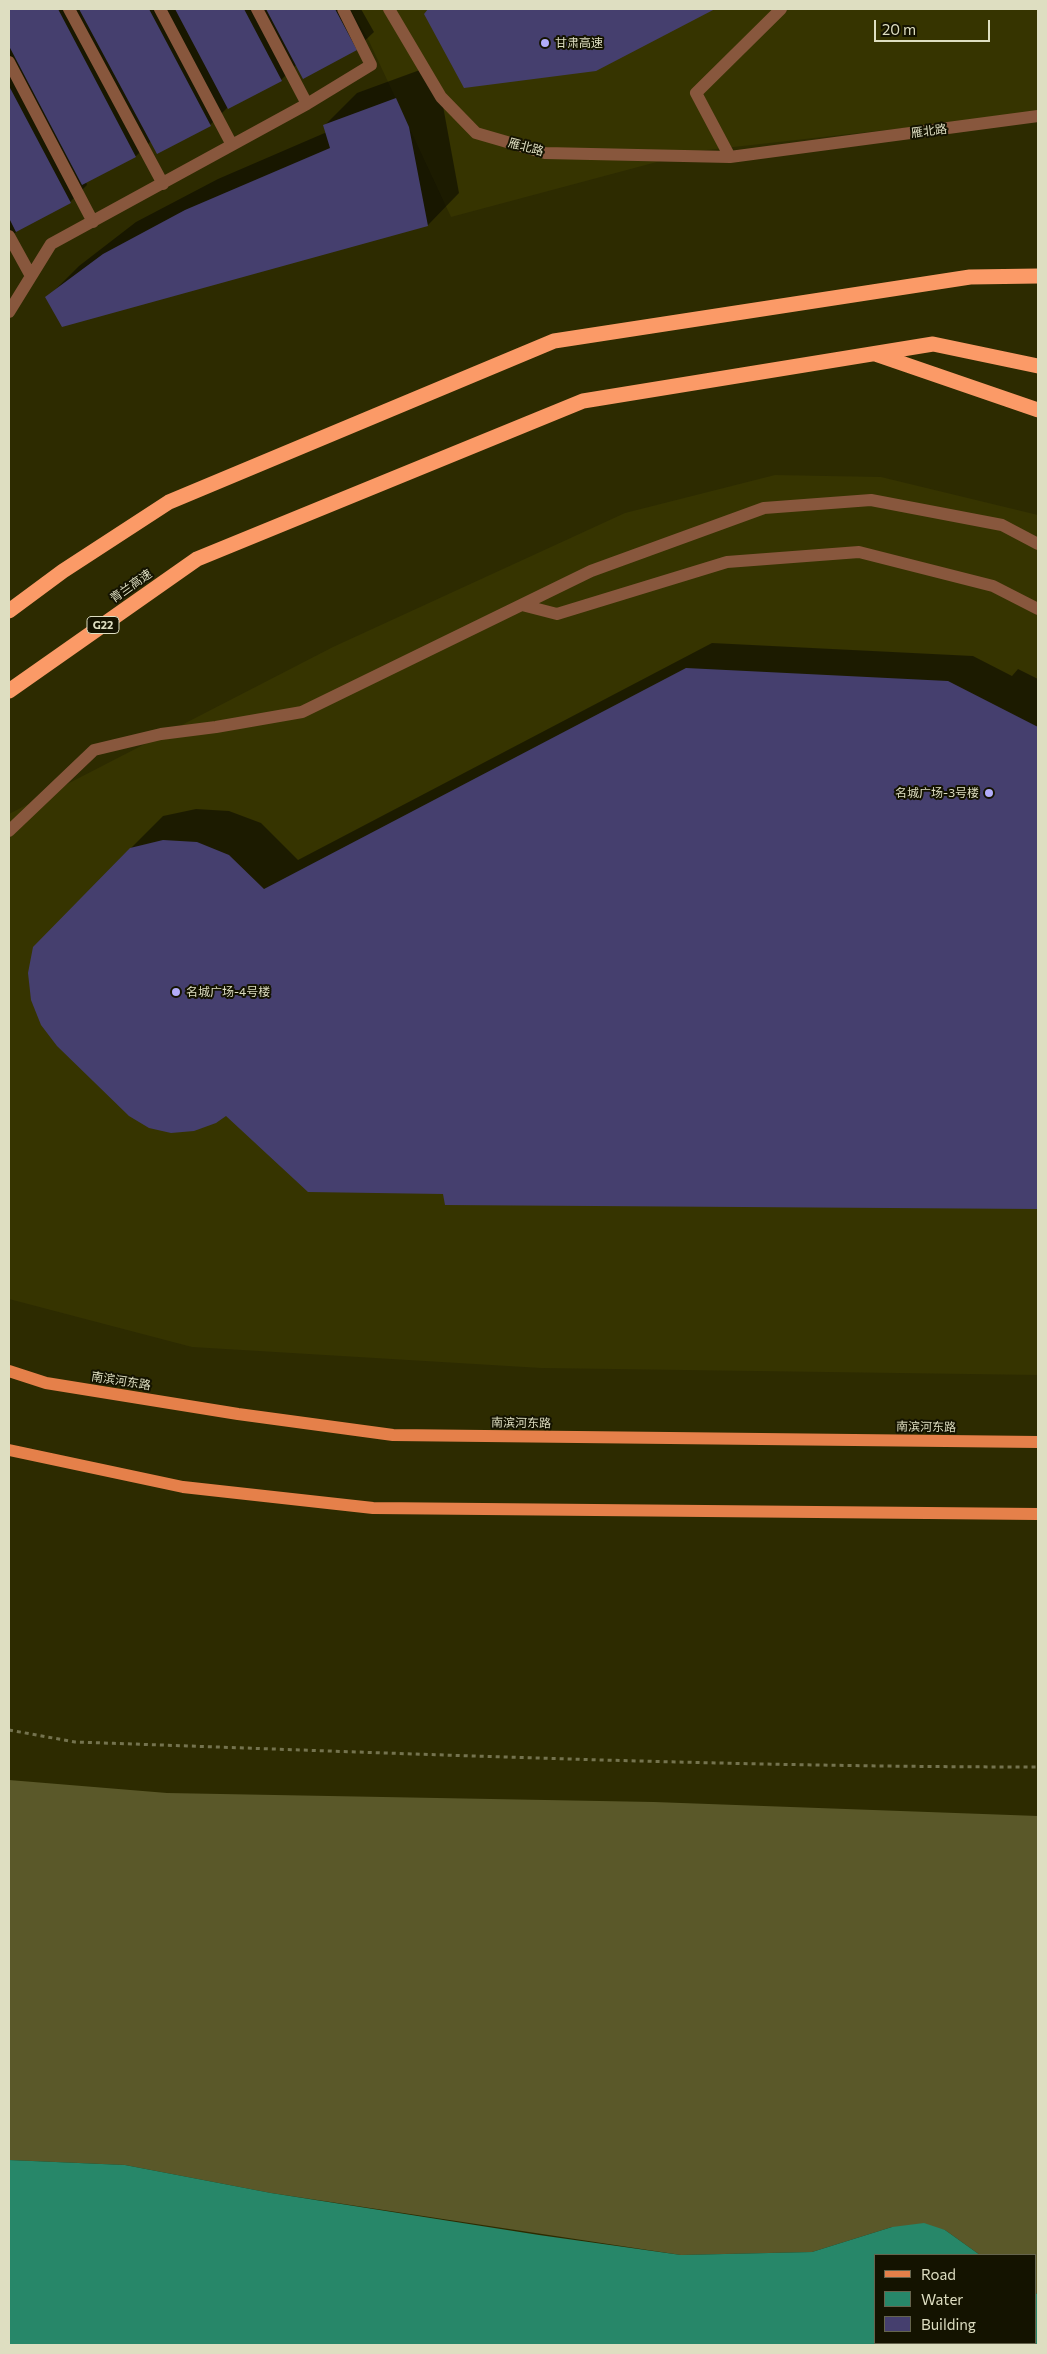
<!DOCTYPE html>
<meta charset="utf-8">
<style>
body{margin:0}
#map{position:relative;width:1047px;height:2354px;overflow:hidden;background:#2d2b00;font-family:Commissioner,sans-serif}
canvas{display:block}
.frame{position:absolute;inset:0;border:10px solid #dedec1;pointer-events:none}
.legend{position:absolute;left:874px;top:2254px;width:162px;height:90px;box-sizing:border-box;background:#141300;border:1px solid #65644d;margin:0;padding:6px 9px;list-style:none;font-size:15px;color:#dedec1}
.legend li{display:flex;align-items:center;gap:10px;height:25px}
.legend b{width:25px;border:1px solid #65644d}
.scale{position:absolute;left:874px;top:20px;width:116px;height:22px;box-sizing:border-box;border:2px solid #dedec1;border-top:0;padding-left:6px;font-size:15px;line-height:18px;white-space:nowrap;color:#dedec1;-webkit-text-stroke:4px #141300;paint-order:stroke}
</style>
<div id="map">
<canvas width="1047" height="2354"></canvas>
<div class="frame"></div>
<ul class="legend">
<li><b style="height:6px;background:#e5804a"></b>Road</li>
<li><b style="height:14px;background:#278769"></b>Water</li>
<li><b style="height:14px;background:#453f6e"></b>Building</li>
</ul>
<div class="scale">20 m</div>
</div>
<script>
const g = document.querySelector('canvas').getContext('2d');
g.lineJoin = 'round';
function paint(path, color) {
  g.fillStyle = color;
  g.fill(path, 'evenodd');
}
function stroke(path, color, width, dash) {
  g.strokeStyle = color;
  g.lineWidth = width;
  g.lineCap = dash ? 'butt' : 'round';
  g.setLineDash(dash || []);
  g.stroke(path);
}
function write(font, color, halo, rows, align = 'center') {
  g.font = font + ' Commissioner,"Noto Sans SC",sans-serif';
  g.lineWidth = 4;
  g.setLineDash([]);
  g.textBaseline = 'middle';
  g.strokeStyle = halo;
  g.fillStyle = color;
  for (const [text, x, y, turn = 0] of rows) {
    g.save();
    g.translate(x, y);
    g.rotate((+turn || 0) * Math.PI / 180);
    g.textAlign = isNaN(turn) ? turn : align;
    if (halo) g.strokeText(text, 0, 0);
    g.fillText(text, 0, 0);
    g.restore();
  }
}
paint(new Path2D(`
 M350 9H1038V113L698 151 451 217 368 39Z
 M775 475 881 477 1038 515V1375L541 1368 192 1347 9 1299V814L333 647 625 513Z`), '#363400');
paint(new Path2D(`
 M9 1780 167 1793 654 1802 1038 1816V2295L1036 2293V2255H980L945 2230 892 2227 812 2252 681 2255 271 2193 125 2165 9 2160Z`), '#5a5829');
paint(new Path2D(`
 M9 2160 125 2165 271 2193 539 2235 681 2255 812 2252 892 2227 924 2223 945 2230 980 2255H876V2343H1036V2293L1038 2295V2345H9Z`), '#278769');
paint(new Path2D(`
 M9 9H361L374 32 356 49 297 64 281 80 228 107 210 125 151 141 136 156 86 182 87 185 70 202 19 229 9 239Z
 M430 9H714L426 14Z
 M428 67 441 95 459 193 428 225 47 298 79 266 136 222 218 179 327 132 325 125 357 93Z
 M712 643 973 656 1012 676 1018 669 1038 679V1207L446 1204 444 1192 226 1114 131 848 163 816 196 809 229 811 261 823 298 860Z`), '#0007');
paint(new Path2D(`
 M9 9H58L136 157 82 185 9 46Z
 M79 9H149L211 126 157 154Z
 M175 9H244L282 81 228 109Z
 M266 9H335L357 50 303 79Z
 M428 9H715L596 71 464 88 424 14Z
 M9 86 71 203 16 232 9 218Z
 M396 98 409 127 428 226 62 327 45 297 103 254 185 210 330 148 323 125Z
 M686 668 948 681 1038 727V1209L445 1205 443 1194 308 1192 226 1116 216 1123 194 1131 171 1133 149 1128 129 1116 57 1046 41 1025 31 1000 28 973 33 947 130 848 163 840 197 842 229 855 264 889Z`), '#453f6e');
stroke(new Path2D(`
 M9 1730 75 1742C396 1753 717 1767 1038 1767`), '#74734e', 3, [4, 4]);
stroke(new Path2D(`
 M69 9 163 184
 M160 9 232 145
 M257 9 307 104
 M389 9 441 97 476 133 545 153 730 157 1038 116
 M9 62 93 222
 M730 157 696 93 781 9
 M9 236 31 276
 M9 312 51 244 307 104 371 65 343 9
 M522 605 557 614 727 562 859 552 993 586 1038 609
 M9 831 94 750 161 734 216 727 302 712 591 571 764 508 871 500 1002 525 1038 544`), '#88573d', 12);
stroke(new Path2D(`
 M9 1371 46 1383 238 1414 393 1435 1038 1442
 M9 1450 183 1487 373 1508 1038 1514`), '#e5804a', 12);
stroke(new Path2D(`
 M875 354 1038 410
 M9 611 63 571 169 502 554 341 970 277 1038 276
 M9 691 197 559 583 401 933 344 1038 366`), '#fb9a67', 15);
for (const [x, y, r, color] of [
 [545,43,5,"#b3adf9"],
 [989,793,5,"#b3adf9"],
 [176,992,5,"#b3adf9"]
]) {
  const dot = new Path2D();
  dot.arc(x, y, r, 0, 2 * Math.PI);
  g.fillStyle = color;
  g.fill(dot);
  stroke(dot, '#141300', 2);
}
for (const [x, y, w] of [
 [103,625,32]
]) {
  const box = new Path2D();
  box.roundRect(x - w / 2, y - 8.5, w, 17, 4);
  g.fillStyle = '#141300';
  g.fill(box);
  stroke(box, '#dedec1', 1);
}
write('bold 11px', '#dedec1', null, [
 ["G22",103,625]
]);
write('12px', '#dedec1', '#141300', [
 ["甘肃高速",555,43],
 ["名城广场-3号楼",979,793,"right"],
 ["名城广场-4号楼",186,992]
], 'left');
write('12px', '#dedec1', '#141300', [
 ["雁北路",929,131,-7],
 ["雁北路",526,147,15],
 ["青兰高速",131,586,-35],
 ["南滨河东路",121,1381,9],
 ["南滨河东路",521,1423,1],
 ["南滨河东路",926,1427,1]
]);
</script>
